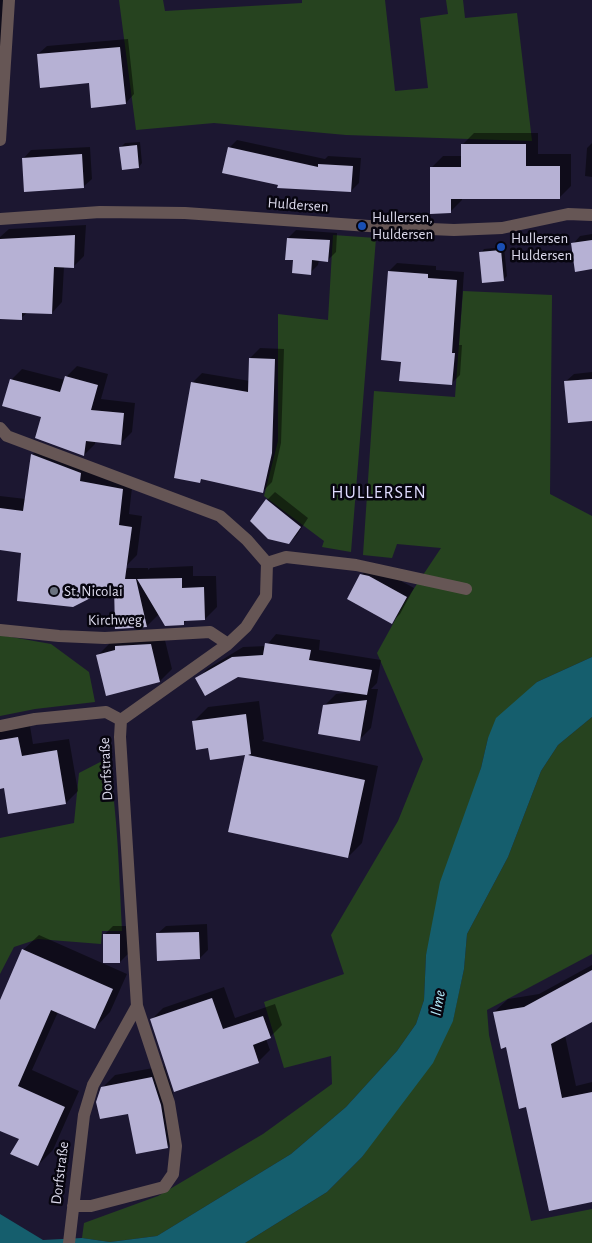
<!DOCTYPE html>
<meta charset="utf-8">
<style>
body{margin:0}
canvas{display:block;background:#1c1731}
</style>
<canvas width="592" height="1243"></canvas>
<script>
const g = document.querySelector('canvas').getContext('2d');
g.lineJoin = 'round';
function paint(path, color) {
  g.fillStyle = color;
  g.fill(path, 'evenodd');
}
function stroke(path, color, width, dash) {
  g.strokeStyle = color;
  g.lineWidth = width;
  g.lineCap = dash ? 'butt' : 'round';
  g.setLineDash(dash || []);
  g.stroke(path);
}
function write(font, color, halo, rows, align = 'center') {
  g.font = font + ' "Alegreya Sans",sans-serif';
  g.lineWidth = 5;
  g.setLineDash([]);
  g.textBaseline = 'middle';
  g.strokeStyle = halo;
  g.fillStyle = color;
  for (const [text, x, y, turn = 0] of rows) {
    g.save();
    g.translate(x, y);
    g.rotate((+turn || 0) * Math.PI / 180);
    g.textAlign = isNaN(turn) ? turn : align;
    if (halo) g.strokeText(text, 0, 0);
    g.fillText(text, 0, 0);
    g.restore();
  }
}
paint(new Path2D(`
 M119 0H163L165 11 302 3V0H385L395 91 428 88 420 18 448 14 446 0H463L465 18 517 13 532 141 346 135 214 123 136 130Z
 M333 235 376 238 351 552 322 547 324 541 264 496 278 441V314L328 320Z
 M463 291 552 295 550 494 592 516V657L537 682 488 738 481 768 426 955 424 1000 416 1024 397 1051 346 1107 291 1154 157 1236 110 1242 82 1238 84 1223 158 1196 263 1134 332 1084 331 1056 284 1068 264 1002 344 974 331 935 398 821 423 759 377 653 405 602 441 548 397 544 392 558 363 555 374 391 455 397Z
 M0 635 51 644 89 672 95 702 35 709 0 716Z
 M592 717V954L487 1010 489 1035 531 1221 592 1209V1243H245L327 1192 362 1157 453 1020 464 969 467 934 508 857 541 771 558 745Z
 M108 758C118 815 119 874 122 931H102L101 944 38 939 14 947 0 974V838L74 823 79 773Z`), '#26431f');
paint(new Path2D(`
 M592 657V717L558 745 541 771 508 857 467 934 464 969 453 1021 433 1063 362 1157 327 1192 245 1243H0V1214L43 1240 82 1238 110 1242 157 1236 291 1154 346 1107 397 1051 416 1024 424 1000 426 955 440 882 481 768 488 738 496 718 537 682Z`), '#155e6d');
paint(new Path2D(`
 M0 0H6L0 65Z
 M128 39 134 94 126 103 38 54 47 46Z
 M474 133H538V154H571V186L559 198H462V200L450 212 431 168 443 156H462V145Z
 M237 140 325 159 328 156 361 158 359 183 351 191 229 148Z
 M140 142 142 163 139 167 121 147 125 143Z
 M592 143V177L585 176 587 148Z
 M90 147 92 179 83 187 23 159 31 150Z
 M86 225 84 256 73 267H64L62 302 52 313 28 312 21 318 0 317V237L9 229Z
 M296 230 337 233 336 252 328 260H319L318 265 310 273 294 259 288 238Z
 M592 234V268L573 244 580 236Z
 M504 247 507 276 503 280 481 253 484 249Z
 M397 263 436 266V270L464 272 459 345H462L460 375 452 383 402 361 389 271Z
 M260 348 284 349 281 443 272 482 262 492 203 478 200 481 192 383 202 373 250 381V358Z
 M77 366 108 374 101 399 135 403 132 432 121 443 95 441V444L84 455 42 416 11 380 22 369 65 380 66 377Z
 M592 372V419L565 382 574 374Z
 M43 444 133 479 129 514 142 516 137 555 126 566 0 548V496L26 499 33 454Z
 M275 492 308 518 297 535 289 543 267 500Z
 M193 566V576H216L217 607 205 619H188L183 624 159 614 147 626 115 580 127 568H148V570L150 568Z
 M370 567 377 568 414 588 400 614 392 622 361 575Z
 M163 632 172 669 160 681 98 655 110 643Z
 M276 634 320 640 319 650 381 660 377 683 371 689H378L371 728 359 740 324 706 336 694 350 692 238 676 197 679 207 669 243 647 266 646Z
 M259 701 264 739 262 741 378 766 362 843 348 857 247 754 209 747 194 721 208 707Z
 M30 726 33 744 69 739 78 791 66 803 5 787H0V731Z
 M207 924 208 950 200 958 157 934 166 926Z
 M113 926H128V954L120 962 105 934Z
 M39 935 127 974 110 1012 95 1028 58 1012 32 1070 79 1091 53 1150 38 1165 21 1138 0 1130V1003L23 950Z
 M592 965V1020L565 1035 576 1086 592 1082V1200L527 1105 494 1012 508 999 539 994Z
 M224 987 235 1018 275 1004 282 1025 270 1037 266 1039 270 1050 258 1062 151 1020 163 1008Z
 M164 1066 173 1093 179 1135 167 1147 102 1088 115 1075Z`), '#0007');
paint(new Path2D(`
 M120 47 126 104 91 108 89 83 40 88 37 54Z
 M461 144H526V166H560V199H451V213L430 214V167H461Z
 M137 145 139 168 122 170 119 147Z
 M228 147 318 167V164L353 166 351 192 277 188 278 185 222 173Z
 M82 154 84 188 24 192 22 158Z
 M75 235 74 268 54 267 52 314 22 313V320L0 319V239Z
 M287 238 330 240 328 262 312 260 311 275 292 273 293 260H285Z
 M592 240V269L575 272 571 243Z
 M501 250 504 281 482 283 479 252Z
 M388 271 428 274V278L457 280 452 353H455L452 385 399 381 401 362 381 360Z
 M249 358 275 359 272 453 263 493 201 479 200 483 174 478 191 382 248 392Z
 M65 376 98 385 91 410 124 413 121 445 86 441 84 456 35 438 41 417 2 406 10 379 60 392Z
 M592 379V421L568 423 564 381Z
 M31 454 81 473 80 481 123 489 119 525 132 527 125 579H136L147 627 115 629 114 586 73 607 17 601 21 553 0 550V508L23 511Z
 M266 499 301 527 289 544 268 539 250 521Z
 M360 574 369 576 407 597 392 624 347 599Z
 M182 578V588L204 587 205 620 184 621V625L165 626 137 579Z
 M265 643 311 650 309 660 372 670 367 695 238 677 205 696 195 678 232 657 263 655Z
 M151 644 160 682 106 696 96 655 115 650V646Z
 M367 700 360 741 318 734 323 705Z
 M246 714 251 754 248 755 365 780 348 858 228 832 245 755 210 760 208 748 196 750 192 721Z
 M18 737 22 756 57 750 66 804 8 814 4 788 0 789V740Z
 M199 932 200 959 157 961 156 933Z
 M103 934H120V963H103Z
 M22 949 113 989 95 1029 51 1010 18 1086 65 1107 38 1166 10 1154 19 1139 0 1131V1000Z
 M592 970V1022L551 1044 562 1098 592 1092V1202L549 1211 526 1107 519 1109 506 1047 501 1049 493 1012 524 1007Z
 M212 998 223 1029 263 1016 271 1038 253 1045 259 1063 174 1092 150 1019Z
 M152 1077 161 1105 168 1148 136 1154 128 1114 100 1119 96 1102 101 1087Z`), '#b6b1d4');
stroke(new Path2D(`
 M0 140 9 0
 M0 219 100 212 185 213 383 227 454 230 502 228 568 214 592 215
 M0 428 7 436 220 516 247 540 267 563 266 596 246 627 228 644 121 720 120 737 137 1006 93 1085 84 1115 69 1243
 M267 563 286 557 356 565 466 589
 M0 630 59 636 105 638 210 632 228 644
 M0 726 35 719 106 712 121 720
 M73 1206H91L164 1187 173 1174 176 1146 169 1103 137 1006`), '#665655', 12);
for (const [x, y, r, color] of [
 [362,226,5,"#1a4fb4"],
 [501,247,5,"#1a4fb4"],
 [54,591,5,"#6b7280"]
]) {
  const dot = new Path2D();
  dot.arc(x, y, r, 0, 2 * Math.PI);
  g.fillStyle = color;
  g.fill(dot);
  stroke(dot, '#07050f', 2);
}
write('15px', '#dcdaec', '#07050f', [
 ["Huldersen",298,205,4],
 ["Kirchweg",115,620,-1],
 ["Dorfstraße",106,769,-93],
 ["Dorfstraße",60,1173,-83]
]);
write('15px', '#dcdaec', '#07050f', [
 ["Hullersen,",372,217],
 ["Huldersen",372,234],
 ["Hullersen",511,238],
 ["Huldersen",511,255],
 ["St. Nicolai",64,591]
], 'left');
write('italic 16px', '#b4edfc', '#07050f', [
 ["Ilme",438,1003,-79]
]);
g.letterSpacing = '1px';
write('18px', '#dedafd', '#07050f', [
 ["HULLERSEN",379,493]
]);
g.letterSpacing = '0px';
</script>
